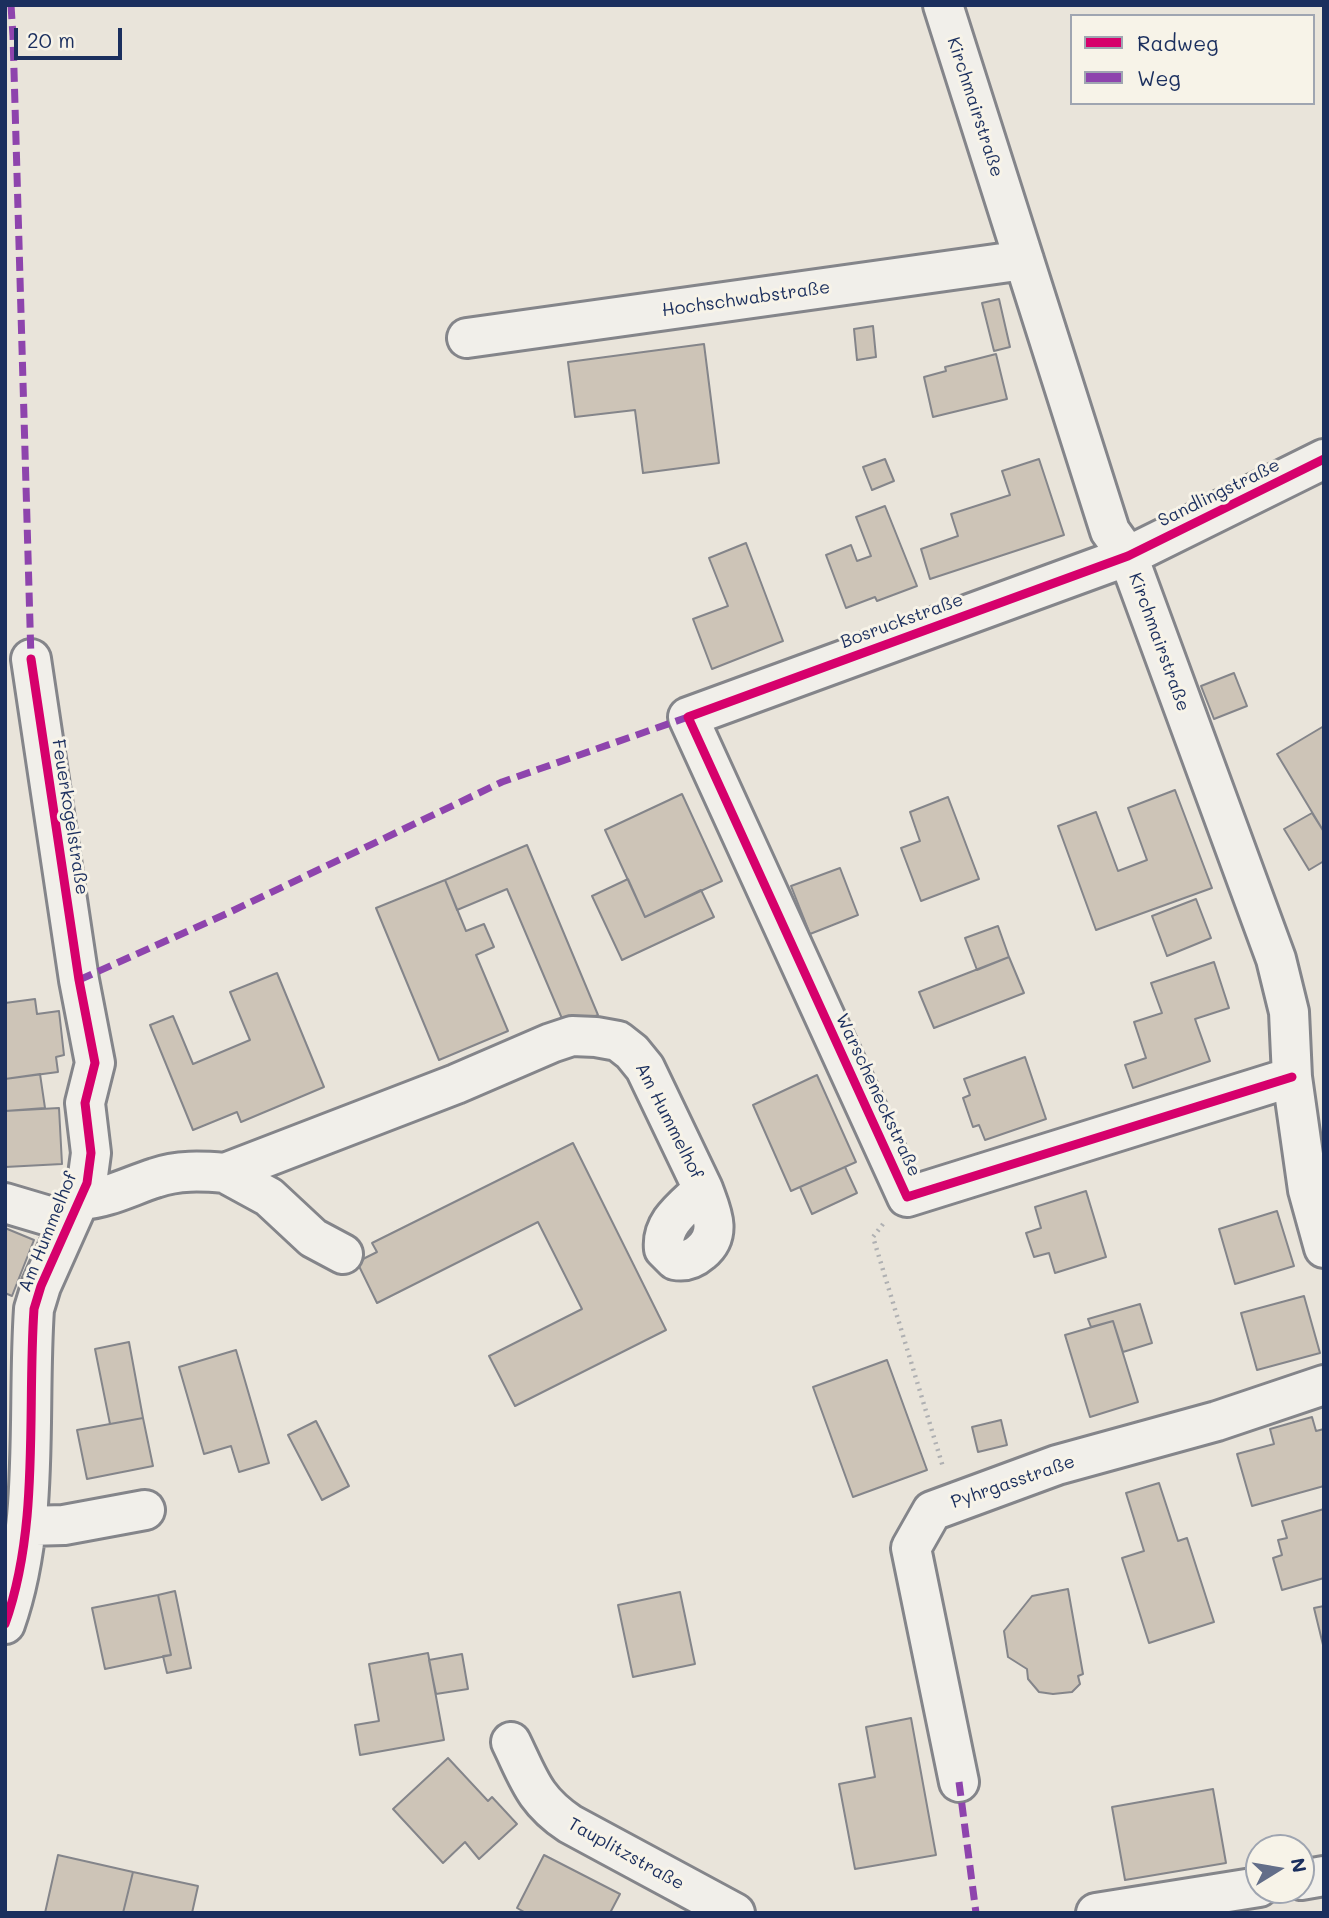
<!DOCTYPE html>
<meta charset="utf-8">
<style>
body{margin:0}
#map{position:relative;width:1329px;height:1918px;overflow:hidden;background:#e9e4da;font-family:Mali,sans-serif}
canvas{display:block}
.frame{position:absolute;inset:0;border:7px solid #1b2f5e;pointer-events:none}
.legend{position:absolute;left:1070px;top:14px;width:245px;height:91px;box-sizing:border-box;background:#f7f3e8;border:2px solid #9fa5b1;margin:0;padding:9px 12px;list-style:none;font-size:21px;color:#1b2f5e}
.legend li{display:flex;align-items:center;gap:14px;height:35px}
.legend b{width:35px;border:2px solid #9fa5b1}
.north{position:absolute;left:1245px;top:1834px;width:70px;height:70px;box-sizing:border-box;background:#f7f3e8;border:2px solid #9fa5b1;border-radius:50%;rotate:79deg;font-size:19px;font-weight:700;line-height:28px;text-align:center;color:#1b2f5e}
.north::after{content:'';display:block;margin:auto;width:24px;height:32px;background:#636e89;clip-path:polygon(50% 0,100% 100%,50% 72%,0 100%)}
.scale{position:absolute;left:14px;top:28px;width:108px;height:32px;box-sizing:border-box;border:4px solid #1b2f5e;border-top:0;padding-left:9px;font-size:21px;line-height:24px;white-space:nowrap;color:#1b2f5e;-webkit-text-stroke:5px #f7f3e8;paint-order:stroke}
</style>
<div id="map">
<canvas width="1329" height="1918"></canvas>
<div class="frame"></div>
<ul class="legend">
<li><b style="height:9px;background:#d6006c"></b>Radweg</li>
<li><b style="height:9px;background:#8e44ad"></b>Weg</li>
</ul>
<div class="north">N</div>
<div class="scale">20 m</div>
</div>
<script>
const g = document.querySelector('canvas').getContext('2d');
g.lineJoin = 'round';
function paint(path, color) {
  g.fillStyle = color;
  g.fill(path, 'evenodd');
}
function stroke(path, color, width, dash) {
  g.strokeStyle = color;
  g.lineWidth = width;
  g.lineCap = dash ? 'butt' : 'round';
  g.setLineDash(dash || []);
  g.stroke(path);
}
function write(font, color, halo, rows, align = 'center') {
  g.font = font + ' Mali,sans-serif';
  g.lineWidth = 6;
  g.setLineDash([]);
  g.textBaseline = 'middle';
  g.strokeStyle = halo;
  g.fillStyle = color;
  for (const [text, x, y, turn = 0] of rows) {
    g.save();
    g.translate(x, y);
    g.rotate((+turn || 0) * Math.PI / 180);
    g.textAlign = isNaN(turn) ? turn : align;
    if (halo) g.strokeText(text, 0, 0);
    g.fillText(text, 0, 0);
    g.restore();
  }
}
const building = new Path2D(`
 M999 299 1010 347 994 351 982 303Z
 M873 326 876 357 857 360 854 329Z
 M704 344 719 463 643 473 635 410 575 417 568 362Z
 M996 354 1007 399 933 417 924 377 946 371 945 367Z
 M885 459 894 481 872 490 863 467Z
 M1039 459 1064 535 930 579 921 549 958 536 951 514 1010 495 1002 471Z
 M885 506 917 586 877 601 875 597 846 608 826 555 851 545 857 561 871 556 856 517Z
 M746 543 783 641 712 669 693 619 728 606 709 558Z
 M1234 673 1247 706 1214 719 1201 686Z
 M1324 726V832L1277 754Z
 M1175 790 1212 888 1096 930 1058 826 1096 812 1118 871 1147 860 1128 808Z
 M682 794 722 881 645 917 605 830Z
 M948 797 979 879 921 901 901 848 920 841 910 812Z
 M1312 813 1324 832V861L1309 870 1284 829Z
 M527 845 598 1015 566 1028 507 889 457 910 445 880Z
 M840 868 858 915 810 934 791 886Z
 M628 879 645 917 701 890 714 917 622 960 592 896Z
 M445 880 466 931 484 924 494 947 476 955 508 1031 439 1060 376 908Z
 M1196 899 1211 938 1167 956 1152 916Z
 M998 926 1009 957 977 970 965 938Z
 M1009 957 1024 993 934 1028 919 992Z
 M1214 962 1229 1008 1195 1019 1210 1061 1133 1088 1125 1065 1146 1058 1134 1022 1162 1013 1151 983Z
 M277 973 324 1087 241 1122 237 1112 193 1130 150 1025 173 1016 193 1064 250 1040 230 992Z
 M35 999 37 1014 59 1011 64 1055 56 1057 58 1072 5 1079V1003Z
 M1025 1057 1046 1119 985 1140 979 1125 973 1127 963 1098 970 1095 964 1079Z
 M40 1074 45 1108 5 1111V1079Z
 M817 1075 856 1162 791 1191 753 1105Z
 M59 1108 62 1164 5 1167V1111Z
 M573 1143 666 1330 515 1406 489 1356 582 1309 538 1222 377 1303 357 1262 377 1252 372 1243Z
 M845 1167 857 1193 812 1214 800 1187Z
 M1086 1191 1106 1257 1055 1273 1049 1253 1034 1257 1026 1233 1041 1228 1035 1207Z
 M1277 1211 1294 1266 1235 1284 1219 1229Z
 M5 1228 34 1240 12 1296 5 1293Z
 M1304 1296 1320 1353 1257 1370 1241 1313Z
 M1140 1304 1152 1343 1123 1352 1113 1321 1091 1327 1088 1319Z
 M1113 1321 1138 1402 1090 1417 1065 1335Z
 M129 1342 143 1418 110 1424 95 1349Z
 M236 1350 269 1463 239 1472 231 1446 204 1454 179 1367Z
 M887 1360 927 1470 853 1497 813 1387Z
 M1312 1417 1316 1431 1324 1429V1486L1252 1506 1237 1454 1274 1444 1270 1429Z
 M143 1418 153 1466 87 1479 77 1430Z
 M1001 1420 1007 1445 978 1452 972 1427Z
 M316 1421 349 1486 322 1500 288 1435Z
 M1159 1483 1178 1541 1187 1538 1214 1622 1149 1643 1122 1558 1144 1551 1126 1493Z
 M1324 1509V1578L1282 1590 1273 1558 1282 1555 1278 1540 1287 1538 1282 1521Z
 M1068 1589 1083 1674 1078 1676 1080 1684 1072 1692 1053 1694 1039 1692 1028 1679 1027 1669 1008 1657 1004 1631 1032 1596Z
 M175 1591 191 1668 167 1673 163 1656 171 1655 158 1595Z
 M680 1592 695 1664 633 1677 618 1605Z
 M158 1595 171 1655 105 1669 92 1608Z
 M1324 1606V1649L1314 1608Z
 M428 1653 444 1740 360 1755 355 1725 379 1721 369 1664Z
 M462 1654 468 1689 436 1694 429 1660Z
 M911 1718 936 1855 855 1869 839 1784 875 1777 866 1727Z
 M448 1758 488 1801 492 1797 517 1824 479 1859 465 1842 443 1863 393 1809Z
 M1213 1789 1226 1863 1125 1880 1112 1807Z
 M58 1855 133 1872 123 1913H45Z
 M544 1855 620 1894 610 1913H526L517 1908Z
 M133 1872 198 1886 192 1913H123Z`);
paint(building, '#cdc4b7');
stroke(building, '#84858a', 2);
const minor = new Path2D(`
 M943 5 1110 531 1128 556 1276 959 1289 1012 1292 1077 1308 1190 1324 1248
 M467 338 1024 260
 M1292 1077 907 1197 688 717 1128 556 1324 459
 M225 1173 269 1197 313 1238 343 1254
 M82 1200C108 1198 130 1186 155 1178 178 1170 201 1171 225 1173L456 1084 551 1043 572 1036 596 1037 618 1041 632 1052 645 1068 703 1189C685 1207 661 1222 664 1249L675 1260C685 1262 693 1259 701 1252 723 1234 711 1211 703 1189
 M5 1203 69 1222
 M27 1526 64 1525 145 1510
 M5 1624C40 1526 27 1412 34 1309L41 1286 87 1183 91 1153 85 1103 95 1063 79 980 31 659
 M511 1742C529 1779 534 1800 570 1824L735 1913
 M959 1782 911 1548 932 1511 1057 1465 1217 1421 1324 1385
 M1301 1880 1324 1876
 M1096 1913 1259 1887`);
stroke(minor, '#84858a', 44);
stroke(new Path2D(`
 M883 1224 873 1237 943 1467`), '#afb0b2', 4.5, [2, 5]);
stroke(minor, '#f1efea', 38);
stroke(new Path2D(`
 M11 5 13 36 31 659
 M79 980 228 913 502 782 688 717
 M959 1782 976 1913`), '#8e44ad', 7, [14, 7]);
stroke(new Path2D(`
 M1292 1077 907 1197 688 717 1128 556 1324 459
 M5 1624C40 1526 27 1412 34 1309L41 1286 87 1183 91 1153 85 1103 95 1063 79 980 31 659`), '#d6006c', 9);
write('18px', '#1b2f5e', '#f7f3e8', [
 ["Kirchmairstraße",975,107,72],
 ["Hochschwabstraße",746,299,-8],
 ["Sandlingstraße",1219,493,-26],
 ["Bosruckstraße",902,621,-20],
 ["Kirchmairstraße",1159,642,70],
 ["Feuerkogelstraße",70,817,81],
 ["Warscheneckstraße",878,1095,65],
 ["Am Hummelhof",669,1121,63],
 ["Am Hummelhof",48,1232,-68],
 ["Pyhrgasstraße",1013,1482,-19],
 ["Tauplitzstraße",626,1854,29]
]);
</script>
